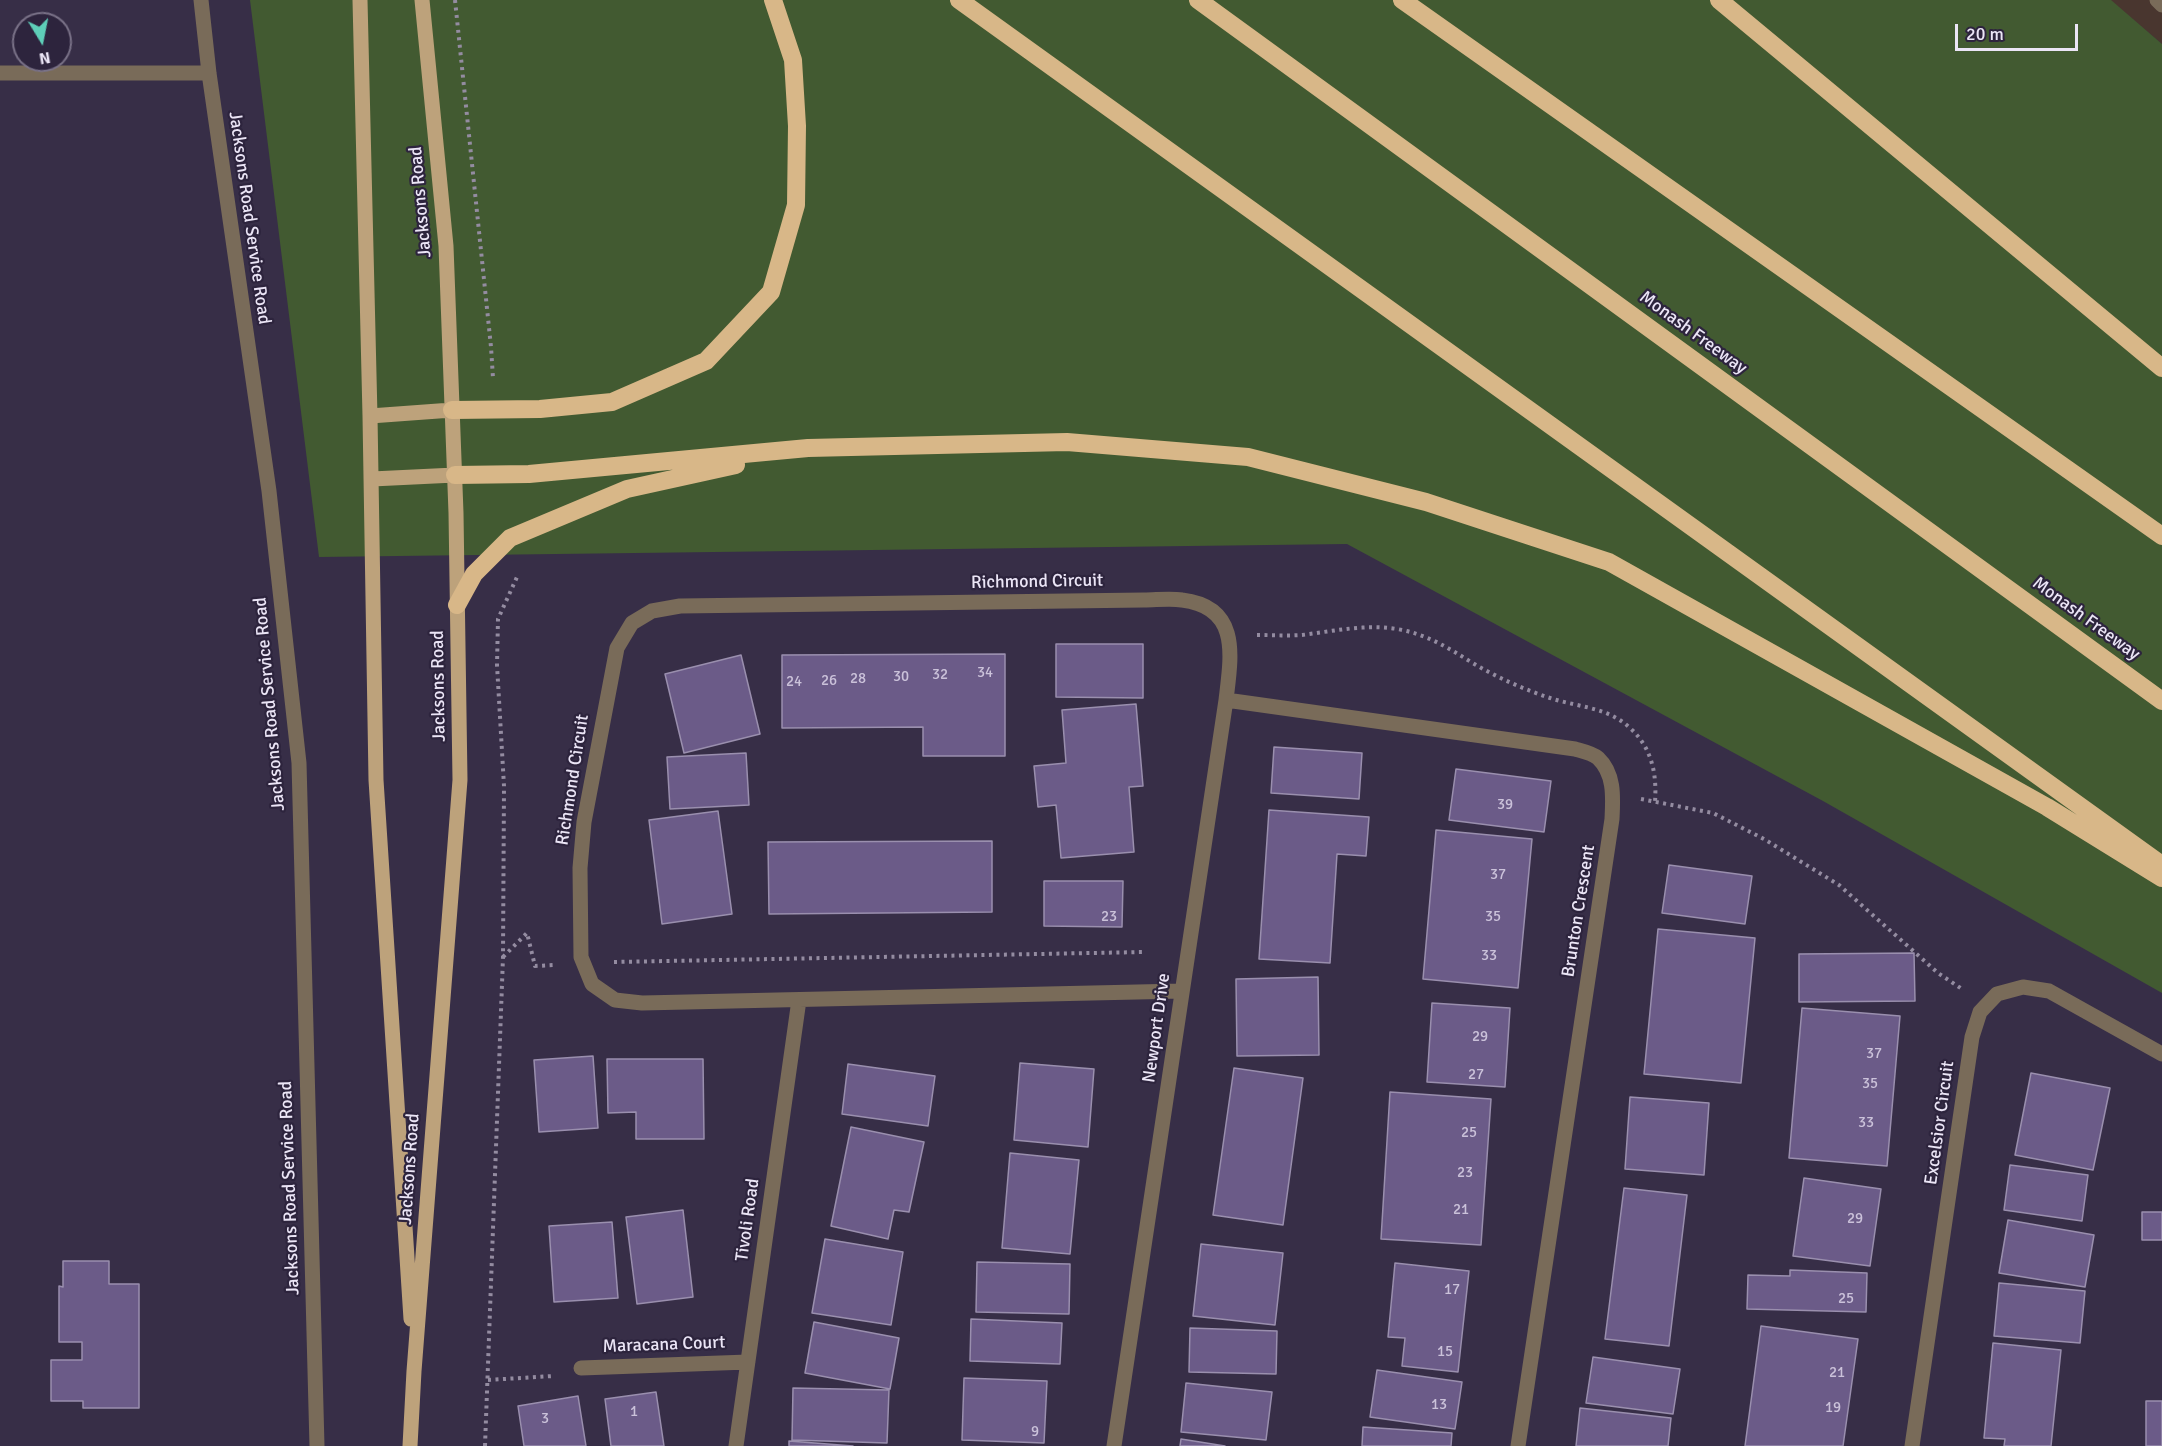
<!DOCTYPE html>
<style>
body{margin:0}
#map{position:relative;width:2162px;height:1446px;overflow:hidden;background:#372e47;font-family:Signika,sans-serif}
canvas{display:block}
.north{position:absolute;left:12px;top:12px;width:60px;height:60px;box-sizing:border-box;background:#2d243d;border:2px solid #797187;border-radius:50%;rotate:170deg;font-size:16px;font-weight:700;line-height:24px;text-align:center;color:#ebe5f6}
.north::after{content:'';display:block;margin:auto;width:21px;height:27px;background:#5eceb8;clip-path:polygon(50% 0,100% 100%,50% 72%,0 100%)}
.scale{position:absolute;left:1955px;top:24px;width:123px;height:27px;box-sizing:border-box;border:3px solid #ebe5f6;border-top:0;padding-left:8px;font-size:18px;line-height:21px;white-space:nowrap;color:#ebe5f6;-webkit-text-stroke:4px #2d243d;paint-order:stroke}
</style>
<div id="map">
<canvas width="2162" height="1446"></canvas>
<div class="north">N</div>
<div class="scale">20 m</div>
</div>
<script>
const g = document.querySelector('canvas').getContext('2d');
g.lineJoin = 'round';
function paint(path, color) {
  g.fillStyle = color;
  g.fill(path, 'evenodd');
}
function stroke(path, color, width, dash) {
  g.strokeStyle = color;
  g.lineWidth = width;
  g.lineCap = dash ? 'butt' : 'round';
  g.setLineDash(dash || []);
  g.stroke(path);
}
function write(font, color, halo, rows, align = 'center') {
  g.font = font + ' Signika,sans-serif';
  g.lineWidth = 4.5;
  g.setLineDash([]);
  g.textBaseline = 'middle';
  g.strokeStyle = halo;
  g.fillStyle = color;
  for (const [text, x, y, turn = 0] of rows) {
    g.save();
    g.translate(x, y);
    g.rotate((+turn || 0) * Math.PI / 180);
    g.textAlign = isNaN(turn) ? turn : align;
    if (halo) g.strokeText(text, 0, 0);
    g.fillText(text, 0, 0);
    g.restore();
  }
}
paint(new Path2D(`
 M2110 0H2162V44Z`), '#49362f');
paint(new Path2D(`
 M250 0H2111L2162 44V993L1823 801 1347 544 319 557Z`), '#425a31');
const building = new Path2D(`
 M1056 644H1143V698L1056 697Z
 M1005 654V756H923V727L782 728V655Z
 M741 655 760 734 684 753 665 674Z
 M1136 704 1143 786 1129 787 1134 852 1061 858 1056 805 1038 807 1034 766 1066 763 1062 710Z
 M1274 747 1362 753 1359 799 1271 793Z
 M746 753 749 805 670 809 667 757Z
 M1456 769 1551 781 1544 832 1449 820Z
 M1269 810 1369 817 1366 856 1337 854 1330 963 1259 959Z
 M718 811 732 914 662 924 649 820Z
 M1436 830 1532 839 1518 988 1423 979Z
 M992 841V912L769 914 768 842Z
 M1669 865 1752 876 1745 924 1662 913Z
 M1044 881H1123L1122 927 1044 926Z
 M1658 929 1755 938 1741 1083 1644 1074Z
 M1914 953 1915 1001 1799 1002V954Z
 M1318 977 1319 1055 1237 1056 1236 979Z
 M1432 1003 1510 1008 1505 1087 1427 1082Z
 M1802 1008 1900 1016 1887 1166 1789 1158Z
 M593 1056 598 1128 539 1132 534 1060Z
 M607 1059H703L704 1139H636V1112L608 1113Z
 M1020 1063 1094 1069 1088 1147 1014 1140Z
 M848 1064 935 1076 928 1126 842 1114Z
 M1234 1068 1303 1078 1283 1225 1213 1215Z
 M2031 1073 2110 1088 2093 1170 2015 1155Z
 M1390 1092 1491 1099 1481 1245 1381 1239Z
 M1630 1097 1709 1103 1704 1175 1625 1169Z
 M851 1127 924 1142 909 1212 894 1210 888 1239 831 1226Z
 M1010 1153 1079 1160 1070 1254 1002 1248Z
 M2010 1165 2088 1175 2082 1221 2004 1210Z
 M1804 1178 1881 1189 1870 1266 1793 1256Z
 M1624 1188 1687 1195 1669 1346 1605 1339Z
 M683 1210 693 1297 637 1304 626 1217Z
 M2142 1212H2162V1240H2142Z
 M2008 1220 2094 1235 2085 1287 1999 1273Z
 M612 1222 618 1298 554 1302 549 1226Z
 M825 1239 903 1252 891 1325 812 1313Z
 M1201 1244 1283 1253 1275 1325 1193 1316Z
 M63 1261H109V1284H139V1408H83V1401H51V1360H82V1342H59V1286L63 1287Z
 M977 1262 1070 1264 1069 1314 976 1312Z
 M1395 1263 1469 1271 1458 1372 1402 1366 1405 1338 1388 1337Z
 M1790 1270 1867 1273 1866 1312 1747 1309 1748 1275 1790 1276Z
 M1999 1283 2085 1291 2080 1343 1994 1336Z
 M971 1319 1062 1323 1060 1364 970 1361Z
 M814 1322 899 1338 890 1389 805 1373Z
 M1761 1326 1858 1339 1843 1446H1745Z
 M1190 1328 1277 1331 1276 1374 1189 1372Z
 M1993 1343 2061 1350 2051 1446H2004L2005 1439 1984 1438Z
 M1593 1357 1680 1369 1673 1414 1586 1403Z
 M1377 1370 1462 1382 1455 1429 1370 1417Z
 M964 1378 1047 1381 1044 1443 962 1440Z
 M1186 1383 1272 1392 1266 1440 1181 1432Z
 M793 1388 889 1390 887 1443 792 1440Z
 M656 1392 664 1446H611L605 1399Z
 M578 1396 586 1446H524L518 1406Z
 M2146 1401H2162V1446H2146Z
 M1580 1408 1671 1418 1668 1446H1576Z
 M1363 1427 1452 1433 1451 1446H1362Z
 M1181 1439 1225 1446H1180Z
 M789 1441 853 1446H789Z`);
paint(building, '#6b5b88');
stroke(building, '#9a8fae', 1.5);
stroke(new Path2D(`
 M455 0 491 347 493 378
 M1257 635C1272 635 1287 636 1302 635 1334 631 1365 624 1397 629 1426 634 1447 647 1471 662 1496 677 1523 689 1550 698 1577 707 1608 707 1630 728 1652 748 1657 774 1655 802
 M1641 799 1713 813 1764 839 1839 885 1938 973 1962 989
 M503 957 527 933 535 966 555 965
 M614 962 1144 952
 M488 1380 553 1376
 M485 1446 503 957 504 786 497 665 498 619 517 577`), '#948ca1', 4, [3, 4.5]);
stroke(new Path2D(`
 M2157 0 2162 5`), '#796b59', 15);
stroke(new Path2D(`
 M201 0 209 73 269 491 299 763 317 1446
 M0 73H209
 M1226 700 1575 749C1582 751 1592 753 1598 758 1615 774 1613 798 1612 819L1518 1446
 M581 1368 748 1362
 M736 1446 799 1000
 M1114 1446 1226 700C1231 657 1241 607 1182 600 1170 598 1156 600 1144 600L680 606 652 611 632 623 617 648 584 822 580 868 581 957 592 984 615 1000 642 1003 1182 991
 M1912 1446 1972 1037 1980 1012 1997 994 2023 987 2049 991 2162 1054`), '#796b59', 15);
stroke(new Path2D(`
 M360 0 370 416 376 780 411 1319
 M370 416 452 410
 M372 479 455 475
 M410 1446 414 1371 460 780 456 513 446 246 422 0`), '#bda27b', 15);
stroke(new Path2D(`
 M959 0 2162 865
 M1198 0 2162 701
 M1402 0 2162 536
 M1719 0 2162 368
 M452 410 540 409 612 402 706 361 771 292 796 205 797 126 793 60 773 0
 M455 475 529 474 808 448 1067 442 1248 457 1426 502 1609 562 2047 807 2162 878
 M457 605 474 574 510 538 627 489 736 465`), '#d8b788', 18);
write('15px', '#cbc2da', null, [
 ["34",985,673],
 ["32",940,675],
 ["30",901,677],
 ["28",858,679],
 ["26",829,681],
 ["24",794,682],
 ["39",1505,805],
 ["37",1498,875],
 ["23",1109,917],
 ["35",1493,917],
 ["33",1489,956],
 ["29",1480,1037],
 ["37",1874,1054],
 ["27",1476,1075],
 ["35",1870,1084],
 ["33",1866,1123],
 ["25",1469,1133],
 ["23",1465,1173],
 ["21",1461,1210],
 ["29",1855,1219],
 ["17",1452,1290],
 ["25",1846,1299],
 ["15",1445,1352],
 ["21",1837,1373],
 ["13",1439,1405],
 ["19",1833,1408],
 ["1",634,1412],
 ["3",545,1419],
 ["9",1035,1432]
]);
write('18px', '#ebe5f6', '#2d243d', [
 ["Jacksons Road",421,202,-95],
 ["Jacksons Road Service Road",249,218,82],
 ["Monash Freeway",1693,333,36],
 ["Richmond Circuit",1037,582,-1],
 ["Monash Freeway",2086,619,36],
 ["Jacksons Road",439,686,-91],
 ["Jacksons Road Service Road",270,704,-95],
 ["Richmond Circuit",573,780,-81],
 ["Brunton Crescent",1579,911,-81],
 ["Newport Drive",1157,1028,-82],
 ["Excelsior Circuit",1940,1123,-82],
 ["Jacksons Road",410,1169,-86],
 ["Jacksons Road Service Road",290,1188,-92],
 ["Tivoli Road",748,1220,-82],
 ["Maracana Court",664,1345,-2]
]);
</script>
